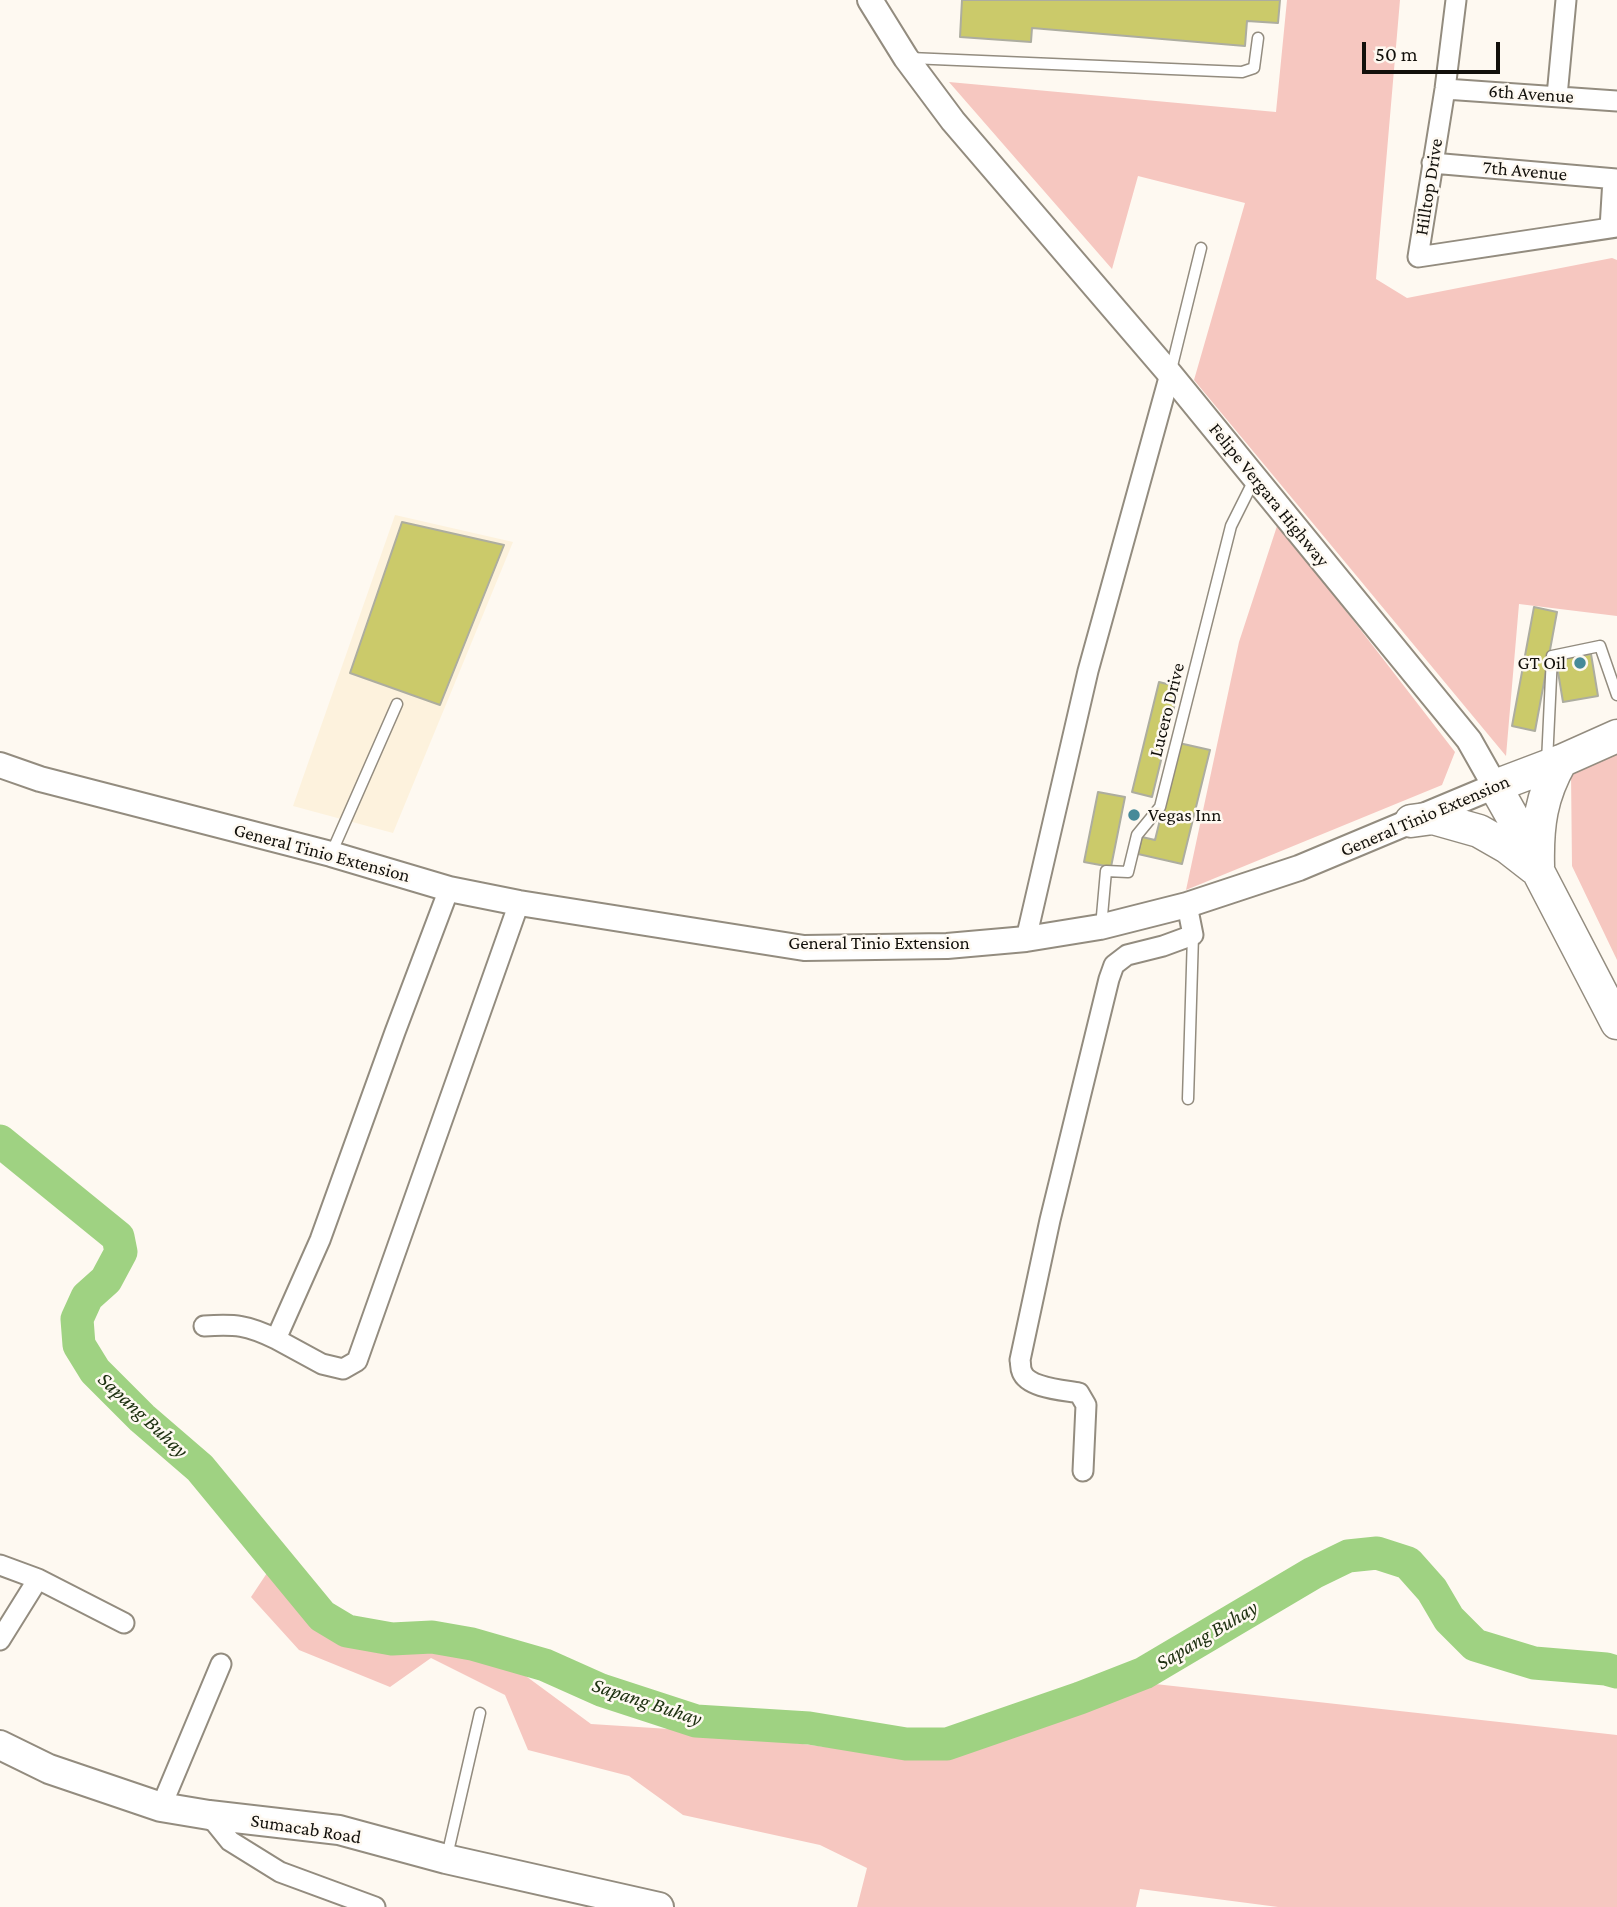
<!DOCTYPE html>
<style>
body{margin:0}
#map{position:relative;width:1617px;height:1907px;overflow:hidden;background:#fef9f1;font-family:"Crimson Pro",serif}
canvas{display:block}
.scale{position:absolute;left:1362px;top:42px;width:138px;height:32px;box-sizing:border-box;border:4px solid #12100b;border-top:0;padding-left:9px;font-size:21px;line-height:24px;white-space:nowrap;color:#12100b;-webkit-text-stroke:5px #fef9f1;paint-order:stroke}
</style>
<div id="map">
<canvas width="1617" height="1907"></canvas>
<div class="scale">50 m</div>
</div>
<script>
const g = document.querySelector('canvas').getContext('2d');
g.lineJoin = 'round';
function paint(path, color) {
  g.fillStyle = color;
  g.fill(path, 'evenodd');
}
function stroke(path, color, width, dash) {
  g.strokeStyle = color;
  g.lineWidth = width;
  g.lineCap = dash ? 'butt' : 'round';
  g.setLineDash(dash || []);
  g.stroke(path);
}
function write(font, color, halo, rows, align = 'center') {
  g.font = font + ' "Crimson Pro",serif';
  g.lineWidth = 5;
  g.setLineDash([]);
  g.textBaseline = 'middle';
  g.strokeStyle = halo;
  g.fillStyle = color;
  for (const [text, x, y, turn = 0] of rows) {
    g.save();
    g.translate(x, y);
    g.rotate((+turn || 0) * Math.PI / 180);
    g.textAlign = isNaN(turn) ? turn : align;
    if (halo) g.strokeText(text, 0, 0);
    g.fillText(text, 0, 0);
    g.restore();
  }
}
paint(new Path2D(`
 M395 515 513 542 393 833 293 806Z`), '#fdf2dd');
paint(new Path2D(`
 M1287 0H1400L1376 279 1407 298 1612 258 1617 260V616L1519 604 1506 756 1194 380 1245 203 1138 176 1112 269 949 82 1276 112Z
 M1278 523 1455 752 1442 785 1186 890 1239 642Z
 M1617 753V960L1572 866 1571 773Z
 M269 1570 329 1637 420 1645 500 1657 591 1724 701 1731 842 1749 958 1754 1075 1714 1155 1684 1617 1735V1907H1278L1140 1889 1136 1907H857L867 1868 820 1845 683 1815 629 1776 528 1750 505 1695 431 1658 390 1687 299 1650 251 1597Z`), '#f6c7c0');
stroke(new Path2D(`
 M0 1141 118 1237 121 1252 106 1280 87 1297 77 1319 79 1345 95 1371 142 1418 200 1468 322 1616 347 1631 392 1639 432 1637 472 1644 545 1665 601 1690 696 1721 809 1728 906 1744H947L1080 1698 1144 1673 1313 1573 1348 1556 1377 1553 1408 1563 1432 1590 1449 1619 1475 1645 1534 1663 1606 1669 1617 1672`), '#9fd282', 33);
const building = new Path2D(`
 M962 0H1280L1278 23 1247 21 1245 46 1032 28 1031 42 960 37Z
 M402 522 504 545 440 705 350 673Z
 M1534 607 1557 612 1535 731 1512 726Z
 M1591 654 1598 696 1563 702 1556 660Z
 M1159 682 1179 687 1152 797 1132 792Z
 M1179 743 1210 750 1182 864 1138 854 1142 837 1155 840Z
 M1098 792 1125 797 1111 867 1084 862Z`);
paint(building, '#cbca6a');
stroke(building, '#adad9f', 2);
const service = new Path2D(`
 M910 58 1242 72 1254 68 1258 38
 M1171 370 1201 248
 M1547 762 1552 656 1600 646 1617 695
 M331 854 397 704
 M1101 927 1106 871 1128 872 1137 835 1160 807 1231 526 1254 480
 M1188 1099 1193 935
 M447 1856 480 1713`);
const minor = new Path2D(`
 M1456 0 1445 89 1418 257 1617 227
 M1445 89 1617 101
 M1557 96 1566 0
 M1432 163 1617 179
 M1610 228 1613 179
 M1026 939 1088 671 1170 374
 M204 1326C236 1324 247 1325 276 1339L320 1240 395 1032 449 889
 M276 1339 322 1364 343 1369 357 1361 519 903
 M1083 1471 1086 1405 1079 1393C1063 1390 1028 1388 1022 1372 1020 1368 1021 1364 1020 1360L1050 1220 1109 979 1114 965 1127 955 1163 946 1193 935 1187 905
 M0 1565 38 1579 124 1623
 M0 1640 38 1579
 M161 1807 221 1664
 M209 1815 230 1841 280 1872 375 1907`);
const tertiary = new Path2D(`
 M0 765 40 779 331 854 449 889 519 903 804 948 947 946 1026 939 1100 927 1187 905 1299 868 1495 786 1469 740 1170 374 953 121 906 58 870 0`);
const secondary = new Path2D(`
 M0 1745 49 1769 161 1807 209 1815 339 1830 446 1859 659 1907`);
const primary = new Path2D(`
 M1617 736 1561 761 1495 786 1513 818 1538 871 1617 1023
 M1411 821 1433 818 1479 831 1507 847 1534 868
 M1538 866C1537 825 1541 796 1561 761`);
stroke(service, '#938c7f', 13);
stroke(minor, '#938c7f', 23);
stroke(tertiary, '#938c7f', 28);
stroke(secondary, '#938c7f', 32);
stroke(primary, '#938c7f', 35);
stroke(service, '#fff', 10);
stroke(minor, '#fff', 19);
stroke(tertiary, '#fff', 24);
stroke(secondary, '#fff', 28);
stroke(primary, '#fff', 32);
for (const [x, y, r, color] of [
 [1580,663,7,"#468a99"],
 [1134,815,7,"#468a99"]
]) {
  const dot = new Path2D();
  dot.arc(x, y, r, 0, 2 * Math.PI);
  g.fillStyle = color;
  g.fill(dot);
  stroke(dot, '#fef9f1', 2.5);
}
write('19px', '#12100b', '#fef9f1', [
 ["6th Avenue",1531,94,4],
 ["7th Avenue",1525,171,5],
 ["Hilltop Drive",1429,187,-81],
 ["Felipe Vergara Highway",1269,495,51],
 ["Lucero Drive",1167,710,-76],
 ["General Tinio Extension",1425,816,-23],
 ["General Tinio Extension",322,853,15],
 ["General Tinio Extension",879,943],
 ["Sumacab Road",306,1829,9]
]);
write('19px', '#12100b', '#fef9f1', [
 ["GT Oil",1566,663],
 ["Vegas Inn",1148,815,"left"]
], 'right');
write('italic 21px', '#1c2f0f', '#fef9f1', [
 ["Sapang Buhay",143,1415,43],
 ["Sapang Buhay",1207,1635,-31],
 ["Sapang Buhay",647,1702,18]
]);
</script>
